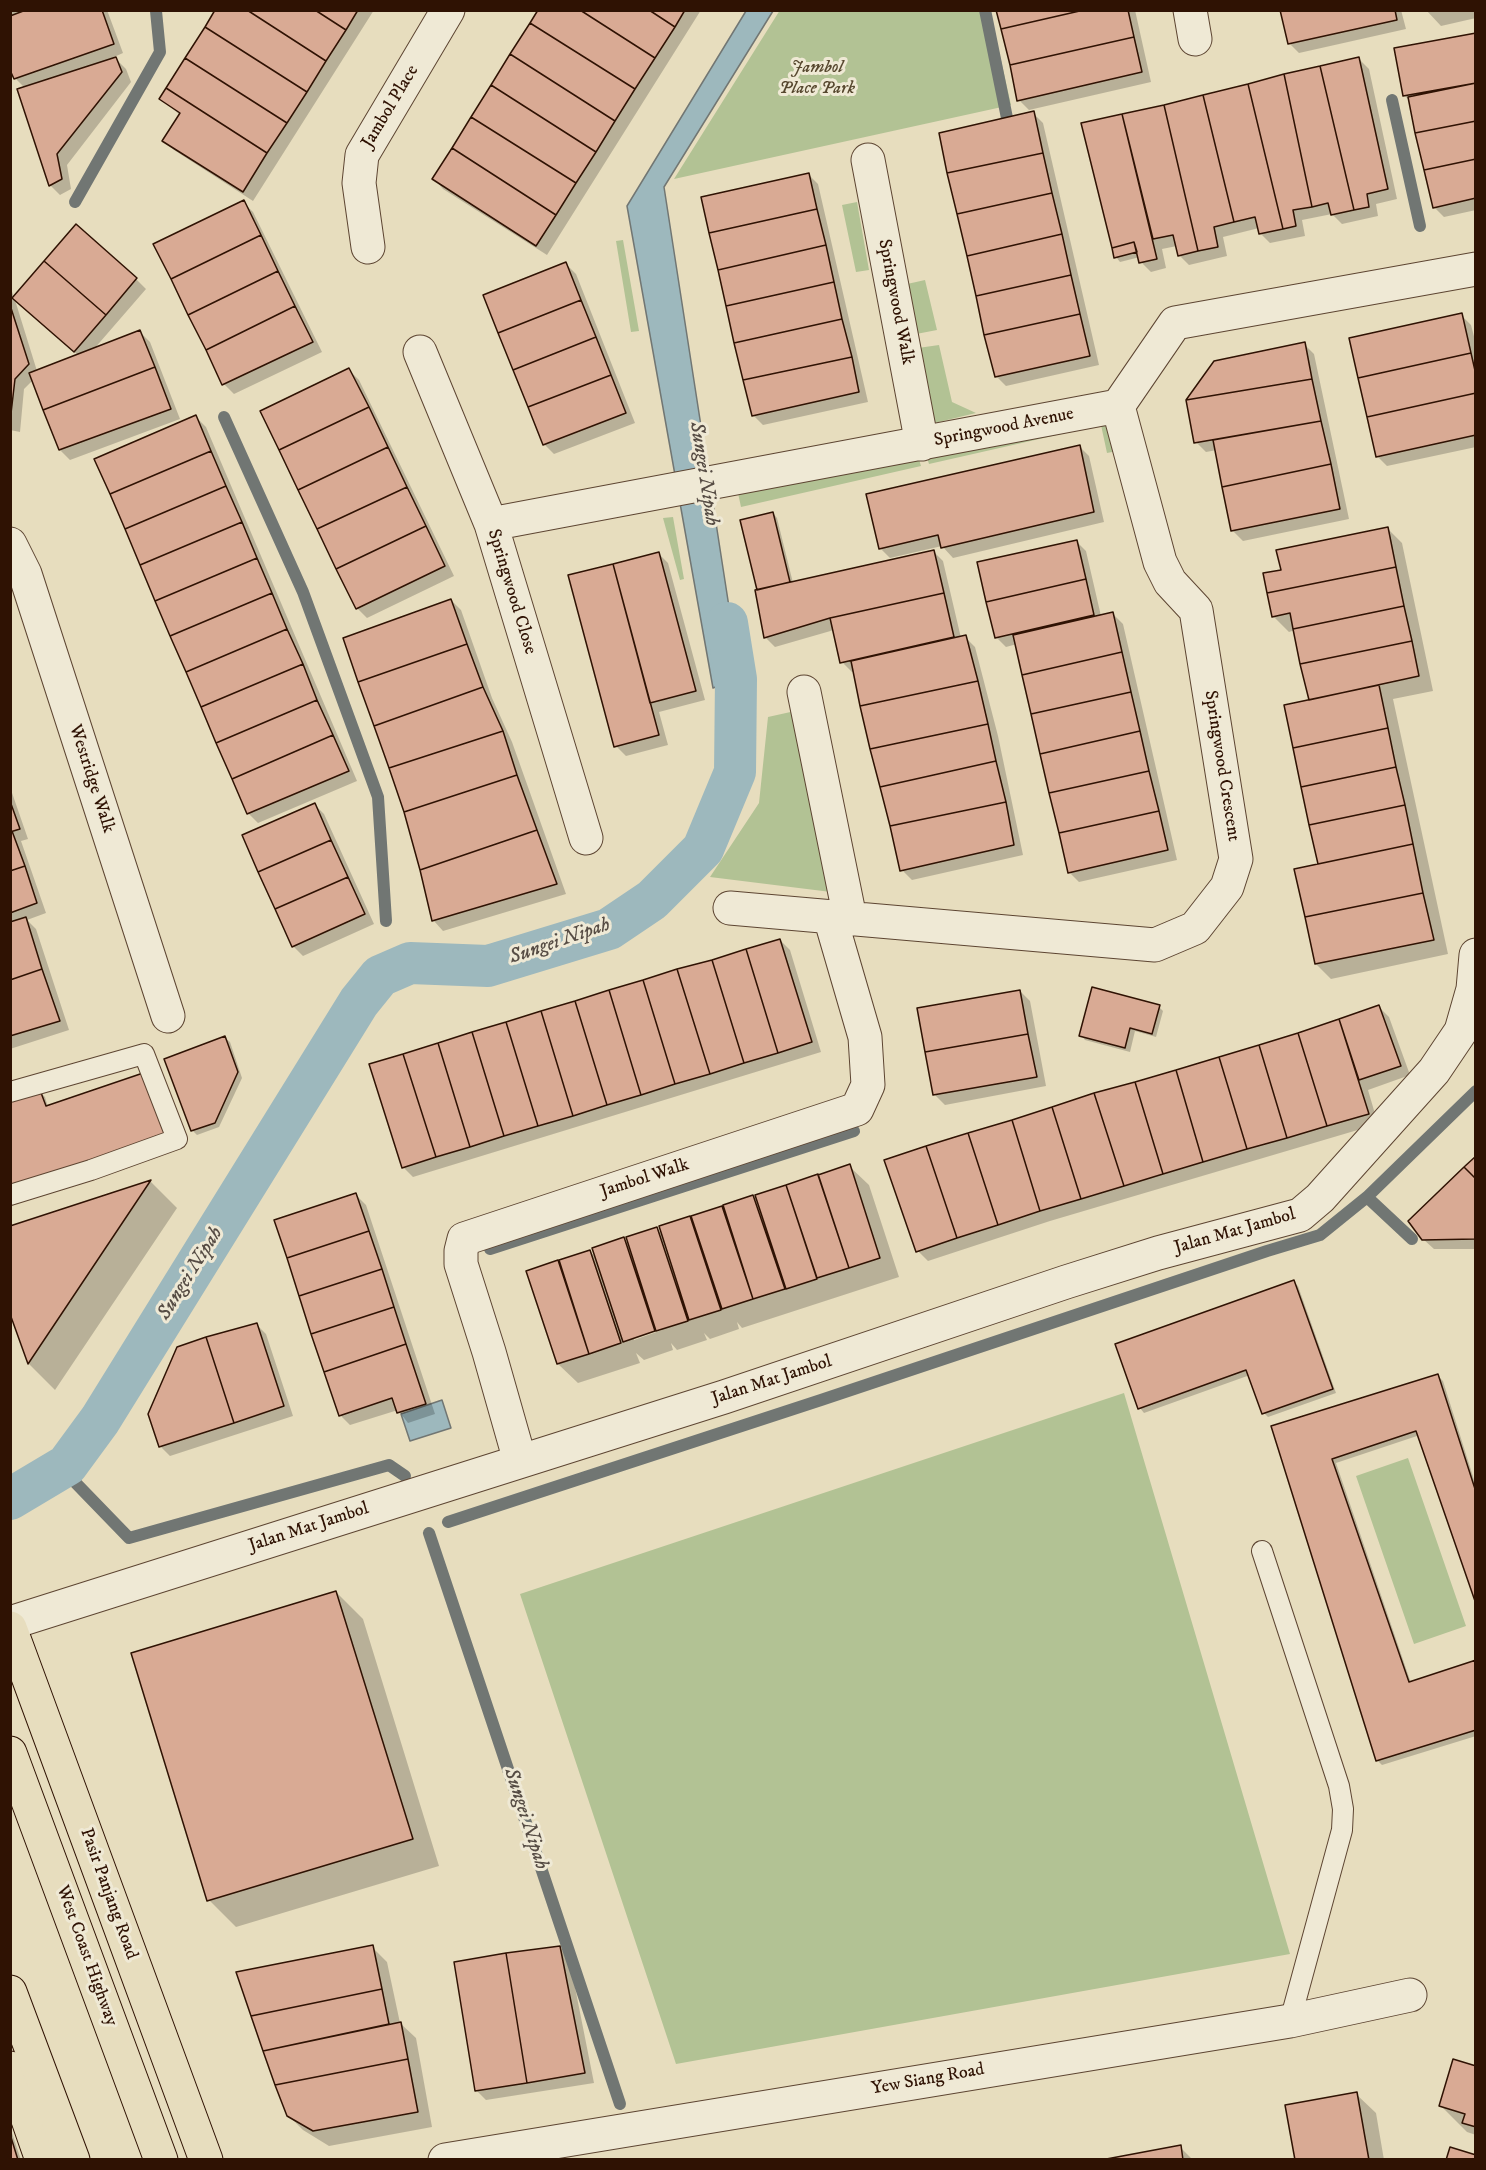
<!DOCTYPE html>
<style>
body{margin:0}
#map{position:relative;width:1486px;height:2170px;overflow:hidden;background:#e7ddbe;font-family:"IM FELL DW Pica",serif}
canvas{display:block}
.frame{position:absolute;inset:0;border:12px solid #2f1203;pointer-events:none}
</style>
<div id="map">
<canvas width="1486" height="2170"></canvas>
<div class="frame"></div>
</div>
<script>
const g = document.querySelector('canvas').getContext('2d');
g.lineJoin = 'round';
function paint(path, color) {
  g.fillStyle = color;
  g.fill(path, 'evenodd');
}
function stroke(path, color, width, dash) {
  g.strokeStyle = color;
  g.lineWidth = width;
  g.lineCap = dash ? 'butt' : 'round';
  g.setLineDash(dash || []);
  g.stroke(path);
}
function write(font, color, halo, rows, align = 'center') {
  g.font = font + ' "IM FELL DW Pica",serif';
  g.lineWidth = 6;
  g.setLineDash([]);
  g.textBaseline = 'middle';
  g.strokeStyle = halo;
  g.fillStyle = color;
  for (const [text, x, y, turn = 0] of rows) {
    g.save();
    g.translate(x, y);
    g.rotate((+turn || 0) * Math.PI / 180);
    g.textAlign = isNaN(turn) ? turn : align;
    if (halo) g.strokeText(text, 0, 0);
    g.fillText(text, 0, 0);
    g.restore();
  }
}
paint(new Path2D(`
 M780 10 990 11 1011 105 674 179Z
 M857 202 869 270 856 272 842 205Z
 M623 240 639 331 631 332 616 241Z
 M925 280 937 330 885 340 876 291Z
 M939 345 952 402 976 413 918 427 904 350Z
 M1108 414 1117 451 1107 453 1101 425 929 464 926 454 918 456 921 466 741 507 738 493Z
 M673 517 684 579 680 580 663 518Z
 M795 711 831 892 710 877 759 803 768 717Z
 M1124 1393 1290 1954 676 2064 520 1594Z
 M1408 1458 1466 1626 1414 1644 1356 1476Z`), '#b2c294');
const water = new Path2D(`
 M746 11H773L664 187 740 678 713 688 627 206Z
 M442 1400 451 1428 410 1441 401 1414Z`);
paint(water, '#9db8bd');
stroke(water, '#717673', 1.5);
paint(new Path2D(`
 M10 10H107L123 53 114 57 126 69 131 82 67 165 71 189 60 195 50 185 25 88 15 78 10 66Z
 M217 10H374L253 201 174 150 164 141 180 115 161 99Z
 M539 10H701L547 255 443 189 434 179Z
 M998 10H1135L1151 82 1029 110 1019 100Z
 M1282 10H1401L1406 29 1299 53 1289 43Z
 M1426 10H1476V18L1441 26Z
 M1476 34V210L1444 217 1434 207 1410 101 1405 96Z
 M1359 59 1369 69 1397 199 1376 204 1378 216 1342 224 1332 214 1302 220 1305 236 1270 243 1260 233 1259 228 1223 237 1227 256 1189 265 1179 255 1177 246 1162 249 1166 268 1151 272 1141 262 1140 257 1120 262 1116 257 1083 125Z
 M1033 113 1043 123 1099 365 1006 386 996 376Z
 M808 174 818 184 868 402 763 425 753 415Z
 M243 202 253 212 322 352 234 394 224 384 156 244Z
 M566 264 576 274 635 423 554 454 544 444Z
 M136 279 146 289 94 349 140 332 150 342 180 419 70 460 60 450 33 380 24 389 20 432 10 430V285L14 298ZM15 300 23 308 78 355 37 371Z
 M1461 315 1471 325 1476 344V447L1387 466 1377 456Z
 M1304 344 1314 354 1349 519 1243 541 1233 531 1217 450 1206 452 1196 442Z
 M349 370 359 380 454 576 367 618 357 608Z
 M196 417 206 427 357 781 258 823 248 813Z
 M1079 446 1089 456 1104 522 953 558 942 546 890 558 880 548Z
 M773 513 777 518 793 583 933 551 943 561 961 638 965 637 975 647 998 736 1023 855 912 880 902 870 855 672H852L842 662 834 630 775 647 765 637Z
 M1387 528 1402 543 1433 691 1393 699 1448 954 1331 979 1316 964 1319 865 1310 701 1295 630 1289 632 1274 617 1283 571Z
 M1076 541 1086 551 1101 616 1113 614 1123 624 1177 860 1079 882 1069 872 1017 644 1006 647 996 637Z
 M658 553 668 563 705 700 659 712 668 745 626 756 616 746Z
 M451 600 461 610 492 698 512 742 566 894 443 931 434 921 405 812Z
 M10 787 28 839 21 841 46 913 27 920 36 929 69 1030 10 1049Z
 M314 804 324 814 374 924 303 956 293 946Z
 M780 940 790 950 821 1052 413 1177 403 1167Z
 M1020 991 1030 1001 1046 1086 945 1105 935 1095Z
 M1159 1007 1163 1011 1156 1037 1135 1031 1130 1052 1085 1040 1081 1035Z
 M1379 1007 1389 1017 1410 1075 1368 1090 1378 1124 1050 1221 928 1261 918 1251 1298 1034Z
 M225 1038 230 1042 242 1078 219 1127 197 1135 192 1130Z
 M40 1092 45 1097 48 1107 177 1148 10 1205V1102Z
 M1476 1158V1249H1434L1423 1239Z
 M849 1166 869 1185 899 1277 742 1328 737 1322 739 1329 710 1339 704 1333 707 1340 677 1350 671 1343 673 1350 644 1360 636 1353 640 1363 578 1383 558 1364 528 1272 590 1251 597 1259 623 1239 630 1245 657 1229 663 1235 689 1218 695 1224 693 1217ZM661 1327 662 1330 634 1340V1336Z
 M151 1182 177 1208 55 1390 29 1364 10 1309V1227Z
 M356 1195 366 1205 435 1414 408 1423 398 1410 350 1425 340 1415Z
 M1293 1282 1298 1286 1336 1393 1268 1417 1264 1413 1250 1375 1144 1413 1140 1408Z
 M256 1324 266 1334 293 1416 170 1456 160 1446Z
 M1438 1376 1443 1381 1476 1486V1599L1420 1435 1336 1463 1411 1683 1476 1661V1736L1382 1765 1377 1760 1273 1427Z
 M336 1592 363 1619 439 1866 236 1927 209 1900Z
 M372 1947 387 1962 400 2023 416 2038 432 2127 329 2146 303 2130 288 2115 238 1973Z
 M559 1947 569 1957 594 2083 486 2100 476 2090Z
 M1476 2068V2135L1467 2132 1440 2105Z
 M1356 2094 1376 2113 1384 2160H1297Z
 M10 2127 21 2160H10Z
 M1180 2147 1193 2160H1110Z`), '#0003');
stroke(new Path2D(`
 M985 10 1007 118
 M1392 100 1420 226
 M75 202 160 52 156 11
 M224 417 303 592 378 797 386 921
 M1367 1197 1412 1239
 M490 1249 854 1131
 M67 1465 68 1475 129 1538 389 1465 405 1476
 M448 1522 821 1400 1267 1251 1320 1235 1367 1197 1476 1091
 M429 1533 620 2104`), '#717673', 12);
stroke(new Path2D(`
 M10 1499 67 1465 100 1420 359 1002 380 976 410 963 488 966 609 929 652 900 703 849 735 772 736 679 727 623`), '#9db8bd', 42);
const building = new Path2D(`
 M26 10H102L114 44 14 79 10 70V16Z
 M215 10H247L326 61 307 92 205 27Z
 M247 10H315L346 30 326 61Z
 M315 10H358L346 30Z
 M538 10H580L655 58 635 89 530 23Z
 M580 10H649L675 27 655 58Z
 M649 10H685L675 27Z
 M996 10H1084L1001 29Z
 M1084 10H1128L1134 37 1010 65 1001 29Z
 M1280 10H1395L1397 20 1288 44Z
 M530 23 635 89 615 121 510 54Z
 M205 27 307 92 287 123 185 58Z
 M1476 33V83L1403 96 1394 48Z
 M1134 37 1142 72 1017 101 1010 65Z
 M510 54 615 121 596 152 491 85Z
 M116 57 122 72 57 154 62 179 49 186 17 89Z
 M1359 57 1388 189 1367 194 1369 207 1354 210 1320 66Z
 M185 58 287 123 267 153 166 88Z
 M1320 66 1354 210 1331 215 1328 203 1312 207 1284 74Z
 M1284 74 1312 207 1293 210 1296 226 1283 229 1248 84Z
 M1476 83V121L1415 133 1408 97Z
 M1248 84 1283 229 1259 234 1255 217 1234 222 1203 95Z
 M491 85 596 152 576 183 471 117Z
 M166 88 267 153 243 192 162 141 180 113 159 99Z
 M1203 95 1234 222 1214 227 1218 247 1198 251 1164 105Z
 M1164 105 1198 251 1178 256 1173 235 1153 239 1122 114Z
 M1034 111 1043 153 947 173 939 133Z
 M1122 114 1157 259 1139 263 1134 242 1112 248 1081 123Z
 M471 117 576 183 556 215 452 148Z
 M1476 121V159L1424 170 1415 133Z
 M452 148 556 215 536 246 432 179Z
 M1043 153 1052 193 957 214 947 173Z
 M1476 159V198L1433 208 1424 170Z
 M809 173 817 209 709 233 701 197Z
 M1052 193 1062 234 967 256 957 214Z
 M244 200 261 235 171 279 153 244Z
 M817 209 826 245 718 270 709 233Z
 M76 224 137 278 106 315 44 261Z
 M1062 234 1071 275 976 296 967 256Z
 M261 235 278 271 188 315 171 279Z
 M1134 242 1137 252 1114 258 1112 248Z
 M826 245 834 282 726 306 718 270Z
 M44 261 106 315 74 352 12 298Z
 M566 262 581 300 498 333 483 295Z
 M278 271 295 306 206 350 188 315Z
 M1071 275 1080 314 984 335 976 296Z
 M834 282 842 319 734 343 726 306Z
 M581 300 596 337 513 370 498 333Z
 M10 305 29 364 15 379 10 422Z
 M295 306 313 342 222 385 206 350Z
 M1462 313 1471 353 1358 378 1349 338Z
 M1080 314 1090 356 995 377 984 335Z
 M842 319 852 357 743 380 734 343Z
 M140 330 155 367 43 410 29 373Z
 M596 337 611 375 528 407 513 370Z
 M1305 342 1312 379 1186 400 1214 361Z
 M1471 353 1476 375V393L1367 417 1358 378Z
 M852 357 859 392 752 416 743 380Z
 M155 367 171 409 59 450 43 410Z
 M349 368 369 407 279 450 260 411Z
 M611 375 626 413 543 445 528 407Z
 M1312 379 1321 421 1194 443 1186 400Z
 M1476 393V435L1376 457 1367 417Z
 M369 407 388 447 298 490 279 450Z
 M196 415 211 451 110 494 94 459Z
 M1321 421 1331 464 1222 487 1213 440Z
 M1080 445 1094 512 941 548 938 535 879 549 866 494Z
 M388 447 407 487 317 529 298 490Z
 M211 451 226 486 125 529 110 494Z
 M1331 464 1340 509 1231 531 1222 487Z
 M226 486 242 522 140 565 125 529Z
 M407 487 426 526 336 569 317 529Z
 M773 512 790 582 757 590 740 520Z
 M242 522 257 558 155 601 140 565Z
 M426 526 445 566 356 609 336 569Z
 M1388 527 1396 567 1267 593 1263 573 1281 570 1276 550Z
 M1077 540 1086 579 986 602 977 562Z
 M934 550 944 593 830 618 764 638 755 590Z
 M659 552 696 691 650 703 613 564Z
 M257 558 272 593 170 636 155 601Z
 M613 564 659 735 614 747 568 575Z
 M1396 567 1404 606 1293 629 1290 613 1272 617 1267 593Z
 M1086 579 1094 615 995 638 986 602Z
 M272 593 287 629 186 672 170 636Z
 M944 593 954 637 840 663 830 618Z
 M451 599 467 644 358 682 343 638Z
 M1404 606 1412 641 1300 664 1293 629Z
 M1113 612 1122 652 1022 675 1013 635Z
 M287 629 303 664 201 707 186 672Z
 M966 635 978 681 860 706 851 661Z
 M1412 641 1419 676 1309 700 1300 664Z
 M467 644 483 687 374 726 358 682Z
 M1122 652 1131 692 1031 714 1022 675Z
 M303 664 317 700 216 743 201 707Z
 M978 681 988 724 870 749 860 706Z
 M1379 685 1388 728 1293 748 1284 705Z
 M483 687 503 731 389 768 374 726Z
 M1131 692 1140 731 1040 754 1031 714Z
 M317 700 333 735 232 779 216 743Z
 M988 724 996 761 880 787 870 749Z
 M1388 728 1396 767 1301 787 1293 748Z
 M503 731 517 775 404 812 389 768Z
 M1140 731 1149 771 1049 793 1040 754Z
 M333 735 349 771 247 814 232 779Z
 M996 761 1006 802 890 826 880 787Z
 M1396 767 1405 805 1309 825 1301 787Z
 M1149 771 1159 811 1059 833 1049 793Z
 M517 775 537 830 420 870 404 812Z
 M10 801 20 829 10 832Z
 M1006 802 1014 845 900 871 890 826Z
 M315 803 331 840 258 872 242 835Z
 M1405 805 1413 844 1318 864 1309 825Z
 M1159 811 1168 850 1068 873 1059 833Z
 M537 830 557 884 432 921 420 870Z
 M12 831 25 866 10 871V832Z
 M331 840 348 877 275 909 258 872Z
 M1413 844 1423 893 1305 917 1294 869Z
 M25 866 37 903 10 913V871Z
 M348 877 365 914 292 947 275 909Z
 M1423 893 1434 940 1315 964 1305 917Z
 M26 917 42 969 10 980V922Z
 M780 939 812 1042 778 1053 746 949Z
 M746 949 778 1053 744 1063 712 960Z
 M712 960 744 1063 710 1074 677 969Z
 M42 969 60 1021 10 1036V980Z
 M677 969 710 1074 675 1084 643 980Z
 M643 980 675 1084 641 1095 609 990Z
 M1092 987 1160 1005 1152 1034 1130 1028 1125 1048 1079 1036Z
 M609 990 641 1095 607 1105 575 1001Z
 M1020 990 1028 1034 925 1052 917 1008Z
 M575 1001 607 1105 573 1116 541 1011Z
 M1379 1005 1401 1066 1359 1080 1339 1019Z
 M541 1011 573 1116 538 1126 506 1022Z
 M1339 1019 1369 1114 1327 1126 1298 1033Z
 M506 1022 538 1126 504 1136 472 1032Z
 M472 1032 504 1136 470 1147 438 1043Z
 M1298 1033 1327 1126 1287 1138 1259 1045Z
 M1028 1034 1037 1077 933 1095 925 1052Z
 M225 1036 238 1072 215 1123 191 1131 164 1059Z
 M438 1043 470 1147 436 1157 403 1054Z
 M1259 1045 1287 1138 1247 1149 1219 1057Z
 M403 1054 436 1157 402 1168 369 1064Z
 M1219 1057 1247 1149 1203 1162 1176 1070Z
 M1176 1070 1203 1162 1163 1174 1135 1082Z
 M149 1071 174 1144 10 1199V1100L40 1090 46 1106Z
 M1135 1082 1163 1174 1124 1186 1094 1093Z
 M1094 1093 1124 1186 1081 1199 1052 1107Z
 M1052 1107 1081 1199 1040 1211 1012 1120Z
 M1012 1120 1040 1211 998 1225 968 1133Z
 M968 1133 998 1225 957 1238 926 1146Z
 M926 1146 957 1238 916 1252 884 1160Z
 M1476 1156V1179L1464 1167Z
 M850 1164 880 1258 849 1268 818 1175Z
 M1464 1167 1476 1179V1239L1422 1240 1408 1221Z
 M818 1174 849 1268 817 1278 786 1185Z
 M151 1180 28 1364 10 1314V1226Z
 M786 1185 817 1279 786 1289 755 1195Z
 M356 1193 369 1231 287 1258 274 1220Z
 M753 1195 785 1289 753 1299 723 1205Z
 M722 1206 753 1299 722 1309 691 1216Z
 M690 1216 721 1310 689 1320 659 1226Z
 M657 1227 688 1321 656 1331 626 1237Z
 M369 1231 382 1269 299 1296 287 1258Z
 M624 1237 655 1331 623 1342 592 1248Z
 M590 1250 621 1343 589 1354 559 1260Z
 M558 1260 589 1354 557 1364 526 1271Z
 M382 1269 394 1307 311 1334 299 1296Z
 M1294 1280 1333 1389 1262 1414 1246 1370 1138 1409 1115 1344Z
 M394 1307 406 1344 324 1372 311 1334Z
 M257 1323 284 1406 234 1423 206 1337Z
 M206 1337 234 1423 159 1447 148 1414 177 1347Z
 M406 1344 426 1404 397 1413 392 1398 339 1416 324 1372Z
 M1438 1374 1476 1492V1604L1416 1431 1332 1459 1409 1682 1476 1660V1730L1376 1761 1271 1426Z
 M336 1591 413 1839 207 1901 131 1653Z
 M373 1945 382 1989 251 2016 236 1972Z
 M560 1946 585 2073 527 2083 506 1953Z
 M506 1953 527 2083 475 2091 454 1962Z
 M382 1989 389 2024 263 2051 251 2016Z
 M401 2022 408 2059 275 2085 263 2051Z
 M408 2059 418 2112 313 2131 287 2116 275 2085Z
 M1453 2059 1476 2066V2127L1462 2123 1465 2114 1439 2106Z
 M1357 2092 1369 2160H1295L1285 2105Z
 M10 2134 18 2160H10Z
 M1181 2145 1183 2160H1101Z
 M1450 2147 1476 2155V2160H1446Z`);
paint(building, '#d9aa94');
stroke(building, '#2f1203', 1.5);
const lane = new Path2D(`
 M10 1092 144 1054 177 1139 91 1170 10 1195
 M1262 1551 1339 1786 1343 1809 1342 1830 1290 2021`);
const street = new Path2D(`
 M1190 10 1195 39
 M868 160 922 444
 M368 247 359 183 362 155 448 10
 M420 352 491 524 586 838
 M491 524 1118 406 1175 323 1476 269
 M10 544 25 574 168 1016
 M804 692 850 918
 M730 908 1155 945 1195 928 1227 887 1236 859 1196 610 1170 582 1160 562 1118 406
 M520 1461 489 1352 461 1264V1251L464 1239 857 1109 868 1085 865 1037 830 917
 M10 1623 724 1397 1066 1282 1158 1253 1300 1215 1320 1198 1434 1071 1461 1031 1473 989 1476 955
 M445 2160 1290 2021 1410 1995`);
const primary = new Path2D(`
 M10 1628 206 2160
 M10 2068 42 2160`);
const highway = new Path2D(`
 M10 1753 161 2160
 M10 1992 73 2160`);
stroke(lane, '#5d4532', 22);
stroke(street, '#5d4532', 35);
stroke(primary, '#2f1203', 35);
stroke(highway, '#2f1203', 35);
stroke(lane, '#efe9d5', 20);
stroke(street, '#efe9d5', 33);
stroke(primary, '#e7ddbe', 33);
stroke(highway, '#e7ddbe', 33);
write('italic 18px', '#56472e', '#efe9d5', [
 ["Jambol",817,68],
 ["Place Park",817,89]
]);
write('18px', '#2f1203', '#efe9d5', [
 ["Jambol Place",391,107,-59],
 ["Springwood Walk",895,302,79],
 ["Springwood Avenue",1004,428,-11],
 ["Springwood Close",511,592,73],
 ["Springwood Crescent",1221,766,81],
 ["Westridge Walk",91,779,72],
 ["Jambol Walk",645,1179,-18],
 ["Jalan Mat Jambol",1235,1232,-16],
 ["Jalan Mat Jambol",772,1381,-18],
 ["Jalan Mat Jambol",309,1528,-18],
 ["Pasir Panjang Road",108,1894,70],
 ["West Coast Highway",86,1956,70],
 ["Yew Siang Road",928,2080,-10]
]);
write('italic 20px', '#564c44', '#efe9d5', [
 ["Sungei Nipah",703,474,81],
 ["Sungei Nipah",560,942,-19],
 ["Sungei Nipah",191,1274,-58],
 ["Sungei Nipah",525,1819,72]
]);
</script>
